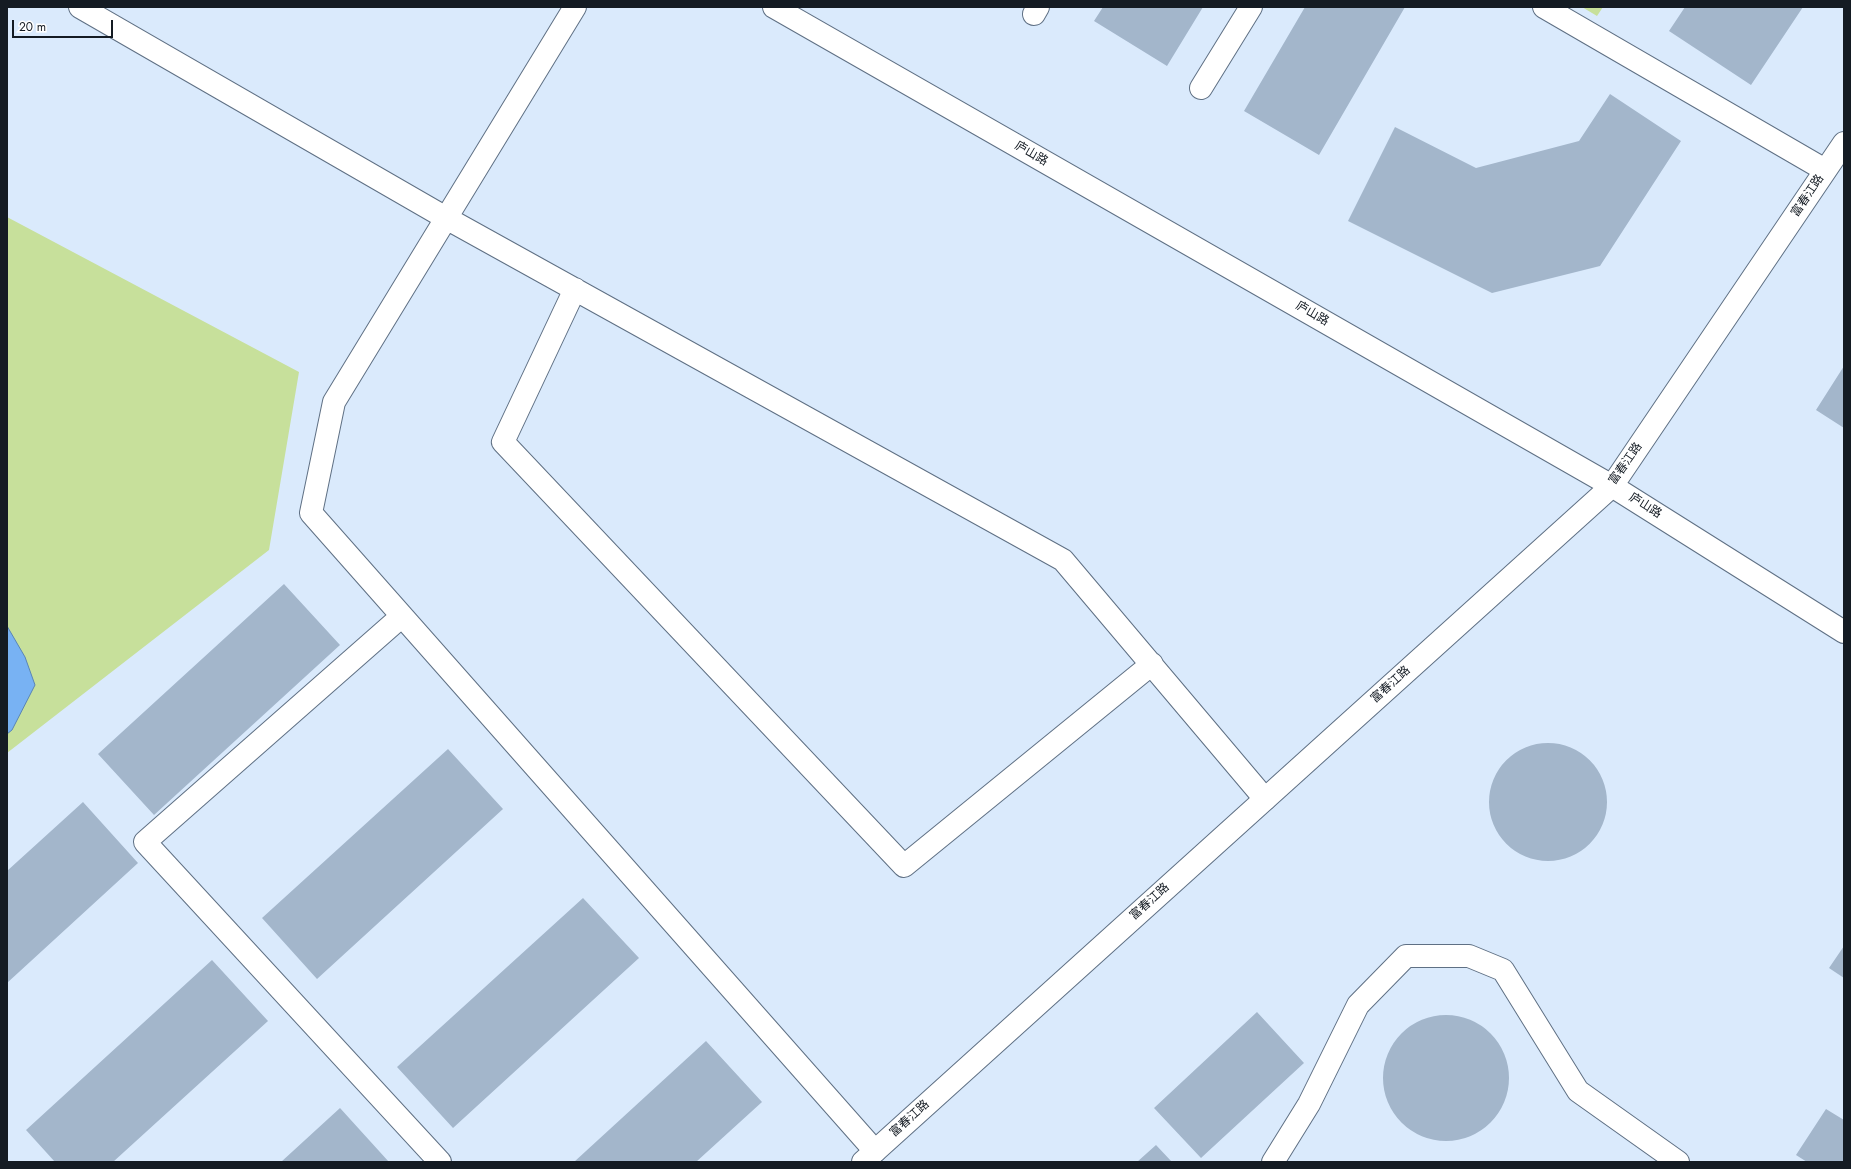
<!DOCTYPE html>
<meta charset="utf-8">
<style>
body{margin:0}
#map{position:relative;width:1851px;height:1169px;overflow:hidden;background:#daeafc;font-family:Jost,sans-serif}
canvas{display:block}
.frame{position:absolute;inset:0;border:8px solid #141b23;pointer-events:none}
.scale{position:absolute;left:12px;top:20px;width:101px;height:18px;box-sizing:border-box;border:2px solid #141b23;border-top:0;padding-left:5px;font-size:12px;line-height:14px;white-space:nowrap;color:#141b23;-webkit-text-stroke:3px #fff;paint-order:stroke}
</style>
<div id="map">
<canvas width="1851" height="1169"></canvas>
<div class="frame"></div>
<div class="scale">20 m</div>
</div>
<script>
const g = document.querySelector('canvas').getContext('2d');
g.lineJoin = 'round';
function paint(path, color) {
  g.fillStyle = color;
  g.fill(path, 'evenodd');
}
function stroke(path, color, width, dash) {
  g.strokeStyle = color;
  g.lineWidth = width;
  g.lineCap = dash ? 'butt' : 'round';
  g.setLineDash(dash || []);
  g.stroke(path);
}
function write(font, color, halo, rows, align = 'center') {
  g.font = font + ' Jost,"Noto Sans SC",sans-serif';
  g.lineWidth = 4;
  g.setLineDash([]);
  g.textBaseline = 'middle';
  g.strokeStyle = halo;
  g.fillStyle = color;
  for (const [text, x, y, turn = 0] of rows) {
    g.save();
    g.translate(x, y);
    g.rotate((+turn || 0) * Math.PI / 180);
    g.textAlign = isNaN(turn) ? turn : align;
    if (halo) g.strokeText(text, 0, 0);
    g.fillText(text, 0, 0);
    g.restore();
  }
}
paint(new Path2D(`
 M1582 7H1603L1597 16Z
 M7 217 299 372 269 550 7 753Z`), '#c7e09b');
const water = new Path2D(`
 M7 626 25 657 35 685 12 730 7 734Z`);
paint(water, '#78b2f3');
stroke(water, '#5a85b5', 1);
paint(new Path2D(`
 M1103 7H1203L1167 66 1094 21Z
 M1305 7H1405L1319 155 1244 111Z
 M1685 7H1803L1751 85 1669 31Z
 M1610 94 1681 141 1600 266 1492 293 1348 221 1395 127 1476 168 1579 141Z
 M1844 366V428L1816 410Z
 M284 584 340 645 154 815 98 754Z
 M1489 802a59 59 0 1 1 118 0a59 59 0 1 1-118 0Z
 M448 749 503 809 317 979 262 918Z
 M83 802 138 863 7 983V871Z
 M583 898 639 958 453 1128 397 1067Z
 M1844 946V978L1829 968Z
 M212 960 268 1021 113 1162H55L26 1130Z
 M1257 1012 1304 1063 1201 1158 1154 1108Z
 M1383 1078a63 63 0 1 1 126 0a63 63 0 1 1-126 0Z
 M706 1041 762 1102 696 1162H574Z
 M340 1108 389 1162H281Z
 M1826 1109 1844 1120V1162H1807L1796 1155Z
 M1156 1145 1172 1162H1137Z`), '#a3b6cb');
const minor = new Path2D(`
 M80 7 446 218 1063 560 1265 799
 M575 7 334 402 311 513 875 1151
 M1544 7 1825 170
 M1034 14 1038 7
 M1201 88 1251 7
 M575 289 503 442 904 866 1152 664
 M402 616 145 842 440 1162
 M1273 1162 1309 1104 1358 1005 1406 956H1469L1503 970 1578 1091 1678 1162`);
const tertiary = new Path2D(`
 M774 7 1612 486 1844 632
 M863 1162 1612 486 1844 143`);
stroke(minor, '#5f7084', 24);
stroke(tertiary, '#5f7084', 24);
stroke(minor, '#fff', 22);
stroke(tertiary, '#fff', 22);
write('12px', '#141b23', '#fff', [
 ["庐山路",1031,154,30],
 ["富春江路",1808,196,-56],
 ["庐山路",1312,314,30],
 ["富春江路",1626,464,-55],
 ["庐山路",1645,506,32],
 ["富春江路",1391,685,-42],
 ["富春江路",1150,902,-42],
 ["富春江路",910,1119,-42]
]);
</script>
